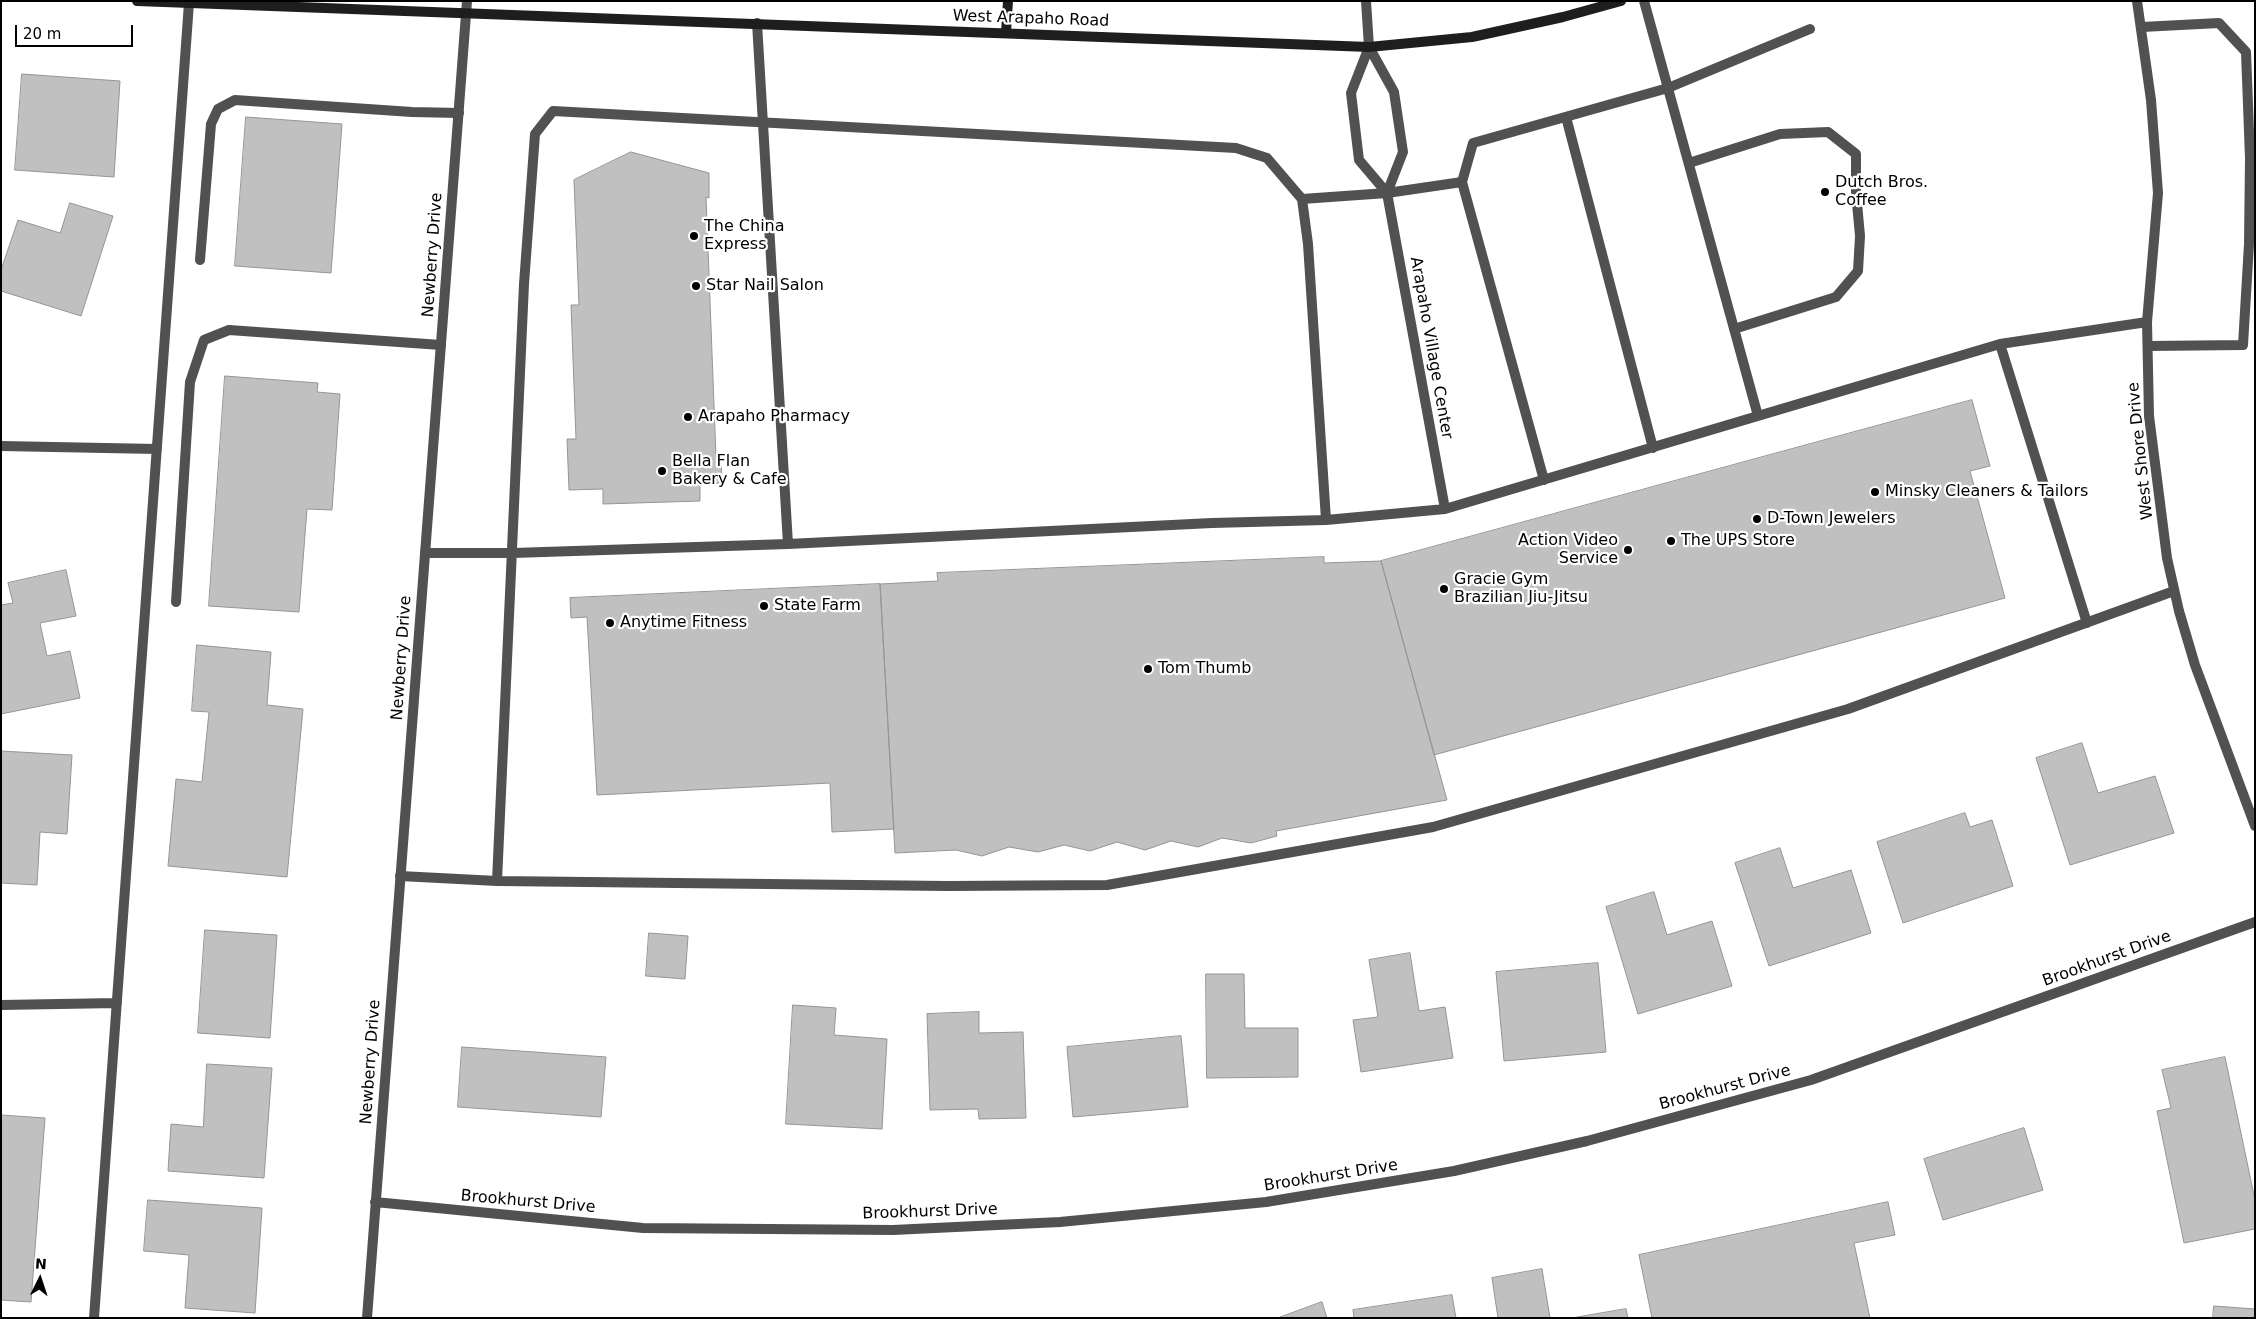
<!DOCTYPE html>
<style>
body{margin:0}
#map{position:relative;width:2256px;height:1319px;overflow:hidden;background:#fff;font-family:"DejaVu Sans",sans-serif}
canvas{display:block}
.frame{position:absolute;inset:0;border:2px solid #000;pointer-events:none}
.north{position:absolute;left:15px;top:1254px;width:50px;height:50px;-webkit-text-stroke:4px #fff;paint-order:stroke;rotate:4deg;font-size:14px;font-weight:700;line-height:20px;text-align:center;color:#000}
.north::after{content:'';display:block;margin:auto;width:18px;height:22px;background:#000;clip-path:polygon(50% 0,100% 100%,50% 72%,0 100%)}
.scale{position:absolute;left:15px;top:25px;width:118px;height:22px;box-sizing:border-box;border:2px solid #000;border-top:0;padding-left:6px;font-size:15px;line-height:18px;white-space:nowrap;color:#000;-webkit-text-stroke:4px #fff;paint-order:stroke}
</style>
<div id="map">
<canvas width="2256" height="1319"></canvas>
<div class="frame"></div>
<div class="north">N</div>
<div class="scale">20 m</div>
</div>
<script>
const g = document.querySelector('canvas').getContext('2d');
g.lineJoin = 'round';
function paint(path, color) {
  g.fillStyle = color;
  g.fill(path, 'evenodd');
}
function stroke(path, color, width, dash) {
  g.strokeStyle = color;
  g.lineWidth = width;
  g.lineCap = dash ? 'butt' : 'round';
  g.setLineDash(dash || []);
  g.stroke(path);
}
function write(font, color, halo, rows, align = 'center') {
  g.font = font + ' "DejaVu Sans",sans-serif';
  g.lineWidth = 4.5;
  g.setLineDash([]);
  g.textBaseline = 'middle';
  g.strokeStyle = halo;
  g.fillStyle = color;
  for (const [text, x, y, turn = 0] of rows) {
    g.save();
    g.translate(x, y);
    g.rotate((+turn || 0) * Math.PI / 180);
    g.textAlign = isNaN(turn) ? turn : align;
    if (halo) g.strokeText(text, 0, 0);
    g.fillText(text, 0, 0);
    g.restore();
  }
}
const building = new Path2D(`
 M22 74 120 81 114 177 15 170Z
 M246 117 342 124 331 273 235 266Z
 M631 152 709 173V198L706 197 716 457H721L722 483 700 484V501L603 504V489L569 490 567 439H576L571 305H579L574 180Z
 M70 203 113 216 81 316 1 291V270L18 220 60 233Z
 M225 376 318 383 317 392 340 394 332 510 307 509 299 612 209 606Z
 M1972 400 1990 466 1970 471 2005 598 1434 755 1381 561Z
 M1324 557V563L1381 561 1447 800 1276 831 1277 836 1251 843 1222 838 1198 847 1171 841 1145 850 1117 842 1090 851 1064 845 1038 852 1009 847 982 856 956 850 895 853 880 584 938 581 937 573Z
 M66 570 76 616 40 623 47 656 70 651 80 698 1 714V605L13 603 8 583Z
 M880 584 894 829 832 832 830 783 597 795 587 617 571 618 570 598Z
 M197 645 271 652 267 705 303 709 287 877 168 866 176 779 202 782 209 712 192 711Z
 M2082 743 2098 793 2155 776 2174 833 2070 865 2036 758Z
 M1 751 72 755 67 834 40 832 37 885 1 883Z
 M1965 813 1970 827 1992 820 2013 886 1903 923 1877 842Z
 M1780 848 1793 888 1851 870 1871 933 1769 966 1735 863Z
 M1654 892 1667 935 1712 921 1732 986 1638 1014 1606 907Z
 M205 930 277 935 270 1038 198 1033Z
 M649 933 688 936 685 979 646 976Z
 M1410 953 1419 1011 1445 1007 1453 1058 1361 1072 1353 1020 1378 1017 1369 960Z
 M1598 963 1606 1052 1504 1061 1496 972Z
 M1206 974H1244L1245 1028H1298V1077L1207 1078Z
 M793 1005 836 1008 834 1035 887 1039 882 1129 786 1124Z
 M979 1012V1033L1023 1032 1026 1118 979 1119 978 1109 930 1110 927 1014Z
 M1181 1036 1188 1107 1073 1117 1067 1047Z
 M462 1047 606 1057 601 1117 458 1107Z
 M2225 1057 2255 1200V1229L2184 1243 2157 1111 2171 1108 2162 1070Z
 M207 1064 272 1068 264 1178 168 1171 171 1124 203 1127Z
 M1 1115 45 1118 31 1302 1 1300Z
 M2024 1128 2043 1190 1943 1220 1924 1159Z
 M148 1200 262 1208 255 1313 185 1308 189 1255 144 1251Z
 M1888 1202 1895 1235 1854 1243 1870 1318H1652L1639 1255Z
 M1542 1269 1550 1318H1498L1492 1278Z
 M1452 1295 1456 1318H1354L1353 1310Z
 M1322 1302 1327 1318H1278Z
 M2214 1306 2255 1309V1318H2213Z
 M1626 1309 1628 1318H1572Z`);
paint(building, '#c0c0c0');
stroke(building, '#959595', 1);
stroke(new Path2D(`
 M1366 1 1369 47 1351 93 1359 160 1387 193 1445 509
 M1644 1 1758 416
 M757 23 788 544
 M2142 27 2219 23 2246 52 2250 158 2249 244 2243 345 2148 346
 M1369 47 1394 92 1403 152 1387 193
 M1566 117 1653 448
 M1689 163 1780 134 1828 132 1856 154V192L1860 236 1858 271 1836 297 1734 329
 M1302 199 1387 193 1462 182
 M200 260 211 124 218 109 235 100 412 112 459 113
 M2000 344 2087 623
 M1 446 157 449
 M1544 480 1462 182 1473 143 1668 88 1810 29
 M425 553H513L788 544 1212 523 1326 520 1445 509 2000 344 2147 322
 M176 602 190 382 204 340 229 330 441 345
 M400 876 497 881 948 886 1107 885 1433 827 1848 709 2174 591
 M497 881 524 284 535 134 553 111 1236 148 1267 158 1302 199 1308 244 1326 520
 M1 1005 117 1003
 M94 1318 189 3`), '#515151', 10);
stroke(new Path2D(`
 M2137 1 2151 100 2158 193 2147 322 2149 416 2167 558 2179 611 2195 665 2255 826
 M375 1202 643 1228 893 1230 1060 1222 1266 1202 1454 1171 1587 1141 1811 1080 2255 922
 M367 1318 467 1`), '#515151', 10);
stroke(new Path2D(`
 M137 1 1369 47 1472 37 1563 17 1621 1
 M1006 33 1008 1`), '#1e1e1e', 10);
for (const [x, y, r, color] of [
 [1825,192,5,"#000"],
 [694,236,5,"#000"],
 [696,286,5,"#000"],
 [688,417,5,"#000"],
 [662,471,5,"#000"],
 [1875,492,5,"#000"],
 [1757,519,5,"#000"],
 [1671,541,5,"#000"],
 [1628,550,5,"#000"],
 [1444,589,5,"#000"],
 [764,606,5,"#000"],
 [610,623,5,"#000"],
 [1148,669,5,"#000"]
]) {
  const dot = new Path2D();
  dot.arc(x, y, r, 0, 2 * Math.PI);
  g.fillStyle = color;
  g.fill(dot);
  stroke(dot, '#fff', 2);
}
write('16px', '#000', '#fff', [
 ["West Arapaho Road",1031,19,2],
 ["Newberry Drive",433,255,-86],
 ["Arapaho Village Center",1431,348,80],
 ["West Shore Drive",2141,451,-96],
 ["Newberry Drive",402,658,-86],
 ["Brookhurst Drive",2107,959,-20],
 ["Newberry Drive",371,1062,-86],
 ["Brookhurst Drive",1725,1088,-15],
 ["Brookhurst Drive",1331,1176,-9],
 ["Brookhurst Drive",528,1202,5],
 ["Brookhurst Drive",930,1212,-2]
]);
write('16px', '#000', '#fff', [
 ["Dutch Bros.",1835,183],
 ["Coffee",1835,201],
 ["The China",704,227],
 ["Express",704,245],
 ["Star Nail Salon",706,286],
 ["Arapaho Pharmacy",698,417],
 ["Bella Flan",672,462],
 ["Bakery & Cafe",672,480],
 ["Minsky Cleaners & Tailors",1885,492],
 ["D-Town Jewelers",1767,519],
 ["Action Video",1618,541,"right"],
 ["Service",1618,559,"right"],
 ["The UPS Store",1681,541],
 ["Gracie Gym",1454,580],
 ["Brazilian Jiu-Jitsu",1454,598],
 ["State Farm",774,606],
 ["Anytime Fitness",620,623],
 ["Tom Thumb",1158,669]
], 'left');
</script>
